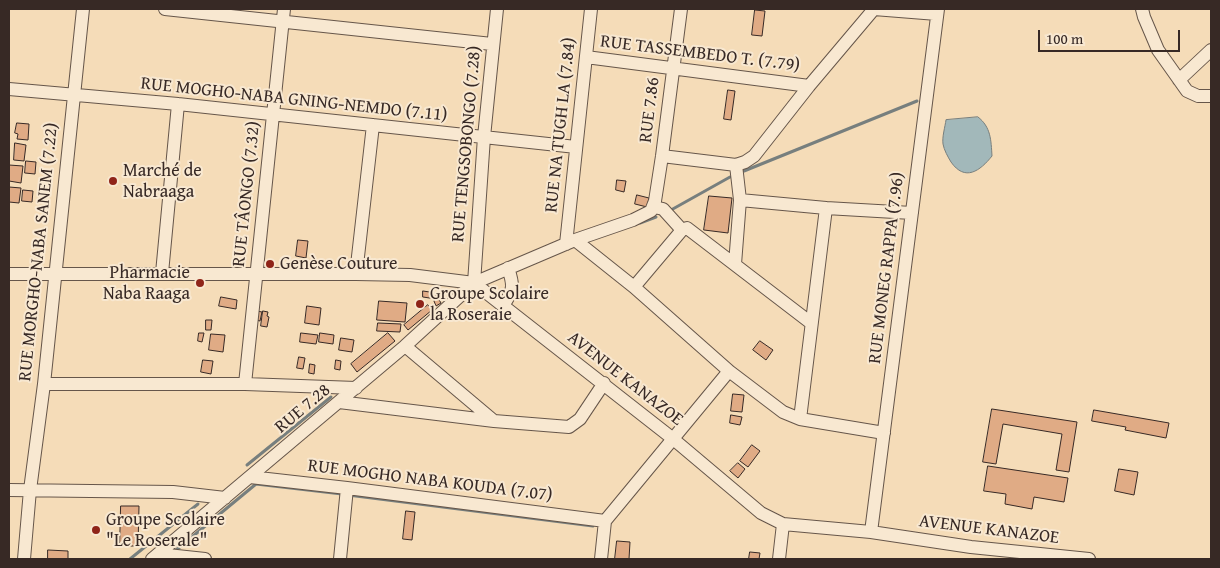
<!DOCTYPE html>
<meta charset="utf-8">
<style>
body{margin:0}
#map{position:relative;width:1220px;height:568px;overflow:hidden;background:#f5dcb8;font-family:"Gentium Book Plus",serif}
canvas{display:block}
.frame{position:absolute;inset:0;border:10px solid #372925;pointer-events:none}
.scale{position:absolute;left:1038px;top:30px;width:142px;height:22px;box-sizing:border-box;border:2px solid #372925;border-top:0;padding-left:6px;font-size:15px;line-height:18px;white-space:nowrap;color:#372925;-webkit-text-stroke:4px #f8e8d1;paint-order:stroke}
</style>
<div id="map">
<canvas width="1220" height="568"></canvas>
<div class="frame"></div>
<div class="scale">100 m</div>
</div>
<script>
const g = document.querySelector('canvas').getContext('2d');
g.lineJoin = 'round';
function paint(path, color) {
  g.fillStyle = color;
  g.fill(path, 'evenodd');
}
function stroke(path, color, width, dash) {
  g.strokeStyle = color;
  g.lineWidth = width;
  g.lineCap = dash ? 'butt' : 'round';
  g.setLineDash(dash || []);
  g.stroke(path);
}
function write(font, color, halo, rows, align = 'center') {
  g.font = font + ' "Gentium Book Plus",serif';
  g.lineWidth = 4;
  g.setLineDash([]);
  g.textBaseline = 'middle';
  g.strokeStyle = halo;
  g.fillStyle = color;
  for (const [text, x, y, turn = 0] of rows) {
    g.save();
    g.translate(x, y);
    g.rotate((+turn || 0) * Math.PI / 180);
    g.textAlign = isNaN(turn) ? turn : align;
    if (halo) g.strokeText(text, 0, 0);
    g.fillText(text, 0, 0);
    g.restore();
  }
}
const water = new Path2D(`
 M978 117C991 127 991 140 992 156 980 171 965 182 951 162 948 157 944 150 943 144 942 137 945 127 946 120Z`);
paint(water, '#a2b8ba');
stroke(water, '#777f7e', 1);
stroke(new Path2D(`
 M744 171 917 101
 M671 210 730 177
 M640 223 656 217
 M247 465 331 397
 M348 495 593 526
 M175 551 256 484 342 494
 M130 559 198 504`), '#777f7e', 3);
const building = new Path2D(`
 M755 10 765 11 762 36 752 35Z
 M728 90 735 91 731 120 724 119Z
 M17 123 29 124 28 140 17 139 18 134 15 133Z
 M15 143 26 145 24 161 14 160Z
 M26 161 36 162 35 174 25 173Z
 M9 165 23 166 21 183 9 181Z
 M617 180 626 181 624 192 616 190Z
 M9 187 21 188 19 203 9 202Z
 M23 190 33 191 32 202 22 201Z
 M637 195 649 198 647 207 635 204Z
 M709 196 732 198 728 233 704 230Z
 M298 240 308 241 306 258 296 256Z
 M423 291 436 293V299L423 297Z
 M221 297 237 300 236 309 219 306Z
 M438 298 441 303 436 306 434 301Z
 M379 301 407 303 405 322 377 320Z
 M428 305 432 310 408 330 404 325Z
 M307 306 321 308 319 325 305 323Z
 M257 311 262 312 260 321 256 320Z
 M263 311 268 312 267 316 269 317 267 327 261 326Z
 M206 320H212L211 330H206Z
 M378 323 401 324 400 332 377 331Z
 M199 333H204L202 342 198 341Z
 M301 333 318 335 316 344 300 342Z
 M320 333 334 335 333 344 319 342Z
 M388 333 395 341 357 372 351 364Z
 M211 334 225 335 223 352 209 350Z
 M341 338 354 340 352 352 339 350Z
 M760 341 773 350 766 360 753 350Z
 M299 357 305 358 303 369 297 368Z
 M203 360 213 361 211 374 201 372Z
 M336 360 341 361 340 370 335 369Z
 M310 364 315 365 314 374 309 373Z
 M733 394 744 395 742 412 731 411Z
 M992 409 1077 422 1069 472 1056 470 1062 434 1003 424 996 464 983 462Z
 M1094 410 1169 423 1166 438 1125 430 1126 427 1092 421Z
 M731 415 742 417 740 425 730 423Z
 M752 445 760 451 748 467 740 461Z
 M738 463 745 469 738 478 730 471Z
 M988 466 1068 478 1064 502 1034 497 1032 509 1005 504 1006 494 984 491Z
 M1119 469 1138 472 1134 495 1115 491Z
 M121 506H139L138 546H120Z
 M406 511 415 512 412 540 403 539Z
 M617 541 630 542 629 559H615Z
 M48 550 68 551V559H48Z
 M750 552 760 553 759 559H749Z`);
paint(building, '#e0ab85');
stroke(building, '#372925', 1);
const minor = new Path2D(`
 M165 9 492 44
 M874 9 937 14
 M1142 9 1144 17 1158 50 1187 91 1198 96H1211
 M586 57 809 86
 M1179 80 1211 50
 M9 89 178 104 576 147
 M662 156 736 165 745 162 754 156 809 86 874 9
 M740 200 826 208 912 213
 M654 207 663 209 682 230
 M575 240 634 287 729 371 783 412 800 419 884 433
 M566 244 591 9
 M735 264 740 200 736 165
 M162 273 178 104
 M9 274H356L410 275 474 283 672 438 761 513 783 524 871 532 971 547 1089 559
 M356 274 373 125
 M474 283 484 137 497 9
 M634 287 682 230 687 228 811 323
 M503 305C514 291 514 285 508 268
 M405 346 494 421
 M44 384H245L356 388
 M245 384 284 9
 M339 402 494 421 569 427 580 419 604 383
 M800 419 826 208
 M250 477 347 488 605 521
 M9 490 173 492 225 498
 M871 532 938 9
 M158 554 205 559
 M24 559 30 490 44 384 83 9
 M152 559 405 346 474 283 575 240 633 220 651 211 655 201 662 156 681 9
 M340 559 347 488
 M601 559 605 521 729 371
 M779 559 783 524`);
stroke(minor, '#66564a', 14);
stroke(minor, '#f8e8d1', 12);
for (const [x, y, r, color] of [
 [113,181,5,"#8f2418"],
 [270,264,5,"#8f2418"],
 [200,283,5,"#8f2418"],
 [420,304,5,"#8f2418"],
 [96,530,5,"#8f2418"]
]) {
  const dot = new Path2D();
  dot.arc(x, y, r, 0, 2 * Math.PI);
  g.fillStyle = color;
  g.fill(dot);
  stroke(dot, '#f8e8d1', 2);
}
write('18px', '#372925', '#f8e8d1', [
 ["RUE TASSEMBEDO T. (7.79)",700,54,7],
 ["RUE MOGHO-NABA GNING-NEMDO (7.11)",294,100,6],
 ["RUE 7.86",650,110,-83],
 ["RUE NA TUGH LA (7.84)",561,125,-84],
 ["RUE TENGSOBONGO (7.28)",467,144,-85],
 ["RUE TÂONGO (7.32)",247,194,-84],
 ["RUE MORGHO-NABA SANEM (7.22)",39,252,-84],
 ["RUE MONEG RAPPA (7.96)",887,268,-83],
 ["AVENUE KANAZOE",625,379,38],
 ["RUE 7.28",303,409,-40],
 ["RUE MOGHO NABA KOUDA (7.07)",430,481,7],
 ["AVENUE KANAZOE",989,530,7]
]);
write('18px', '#372925', '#f8e8d1', [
 ["Marché de",123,171],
 ["Nabraaga",123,192],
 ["Genèse Couture",280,264],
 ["Pharmacie",190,273,"right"],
 ["Naba Raaga",190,294,"right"],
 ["Groupe Scolaire",430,294],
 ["la Roseraie",430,315],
 ["Groupe Scolaire",106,520],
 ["\"Le Roserale\"",106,541]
], 'left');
</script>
